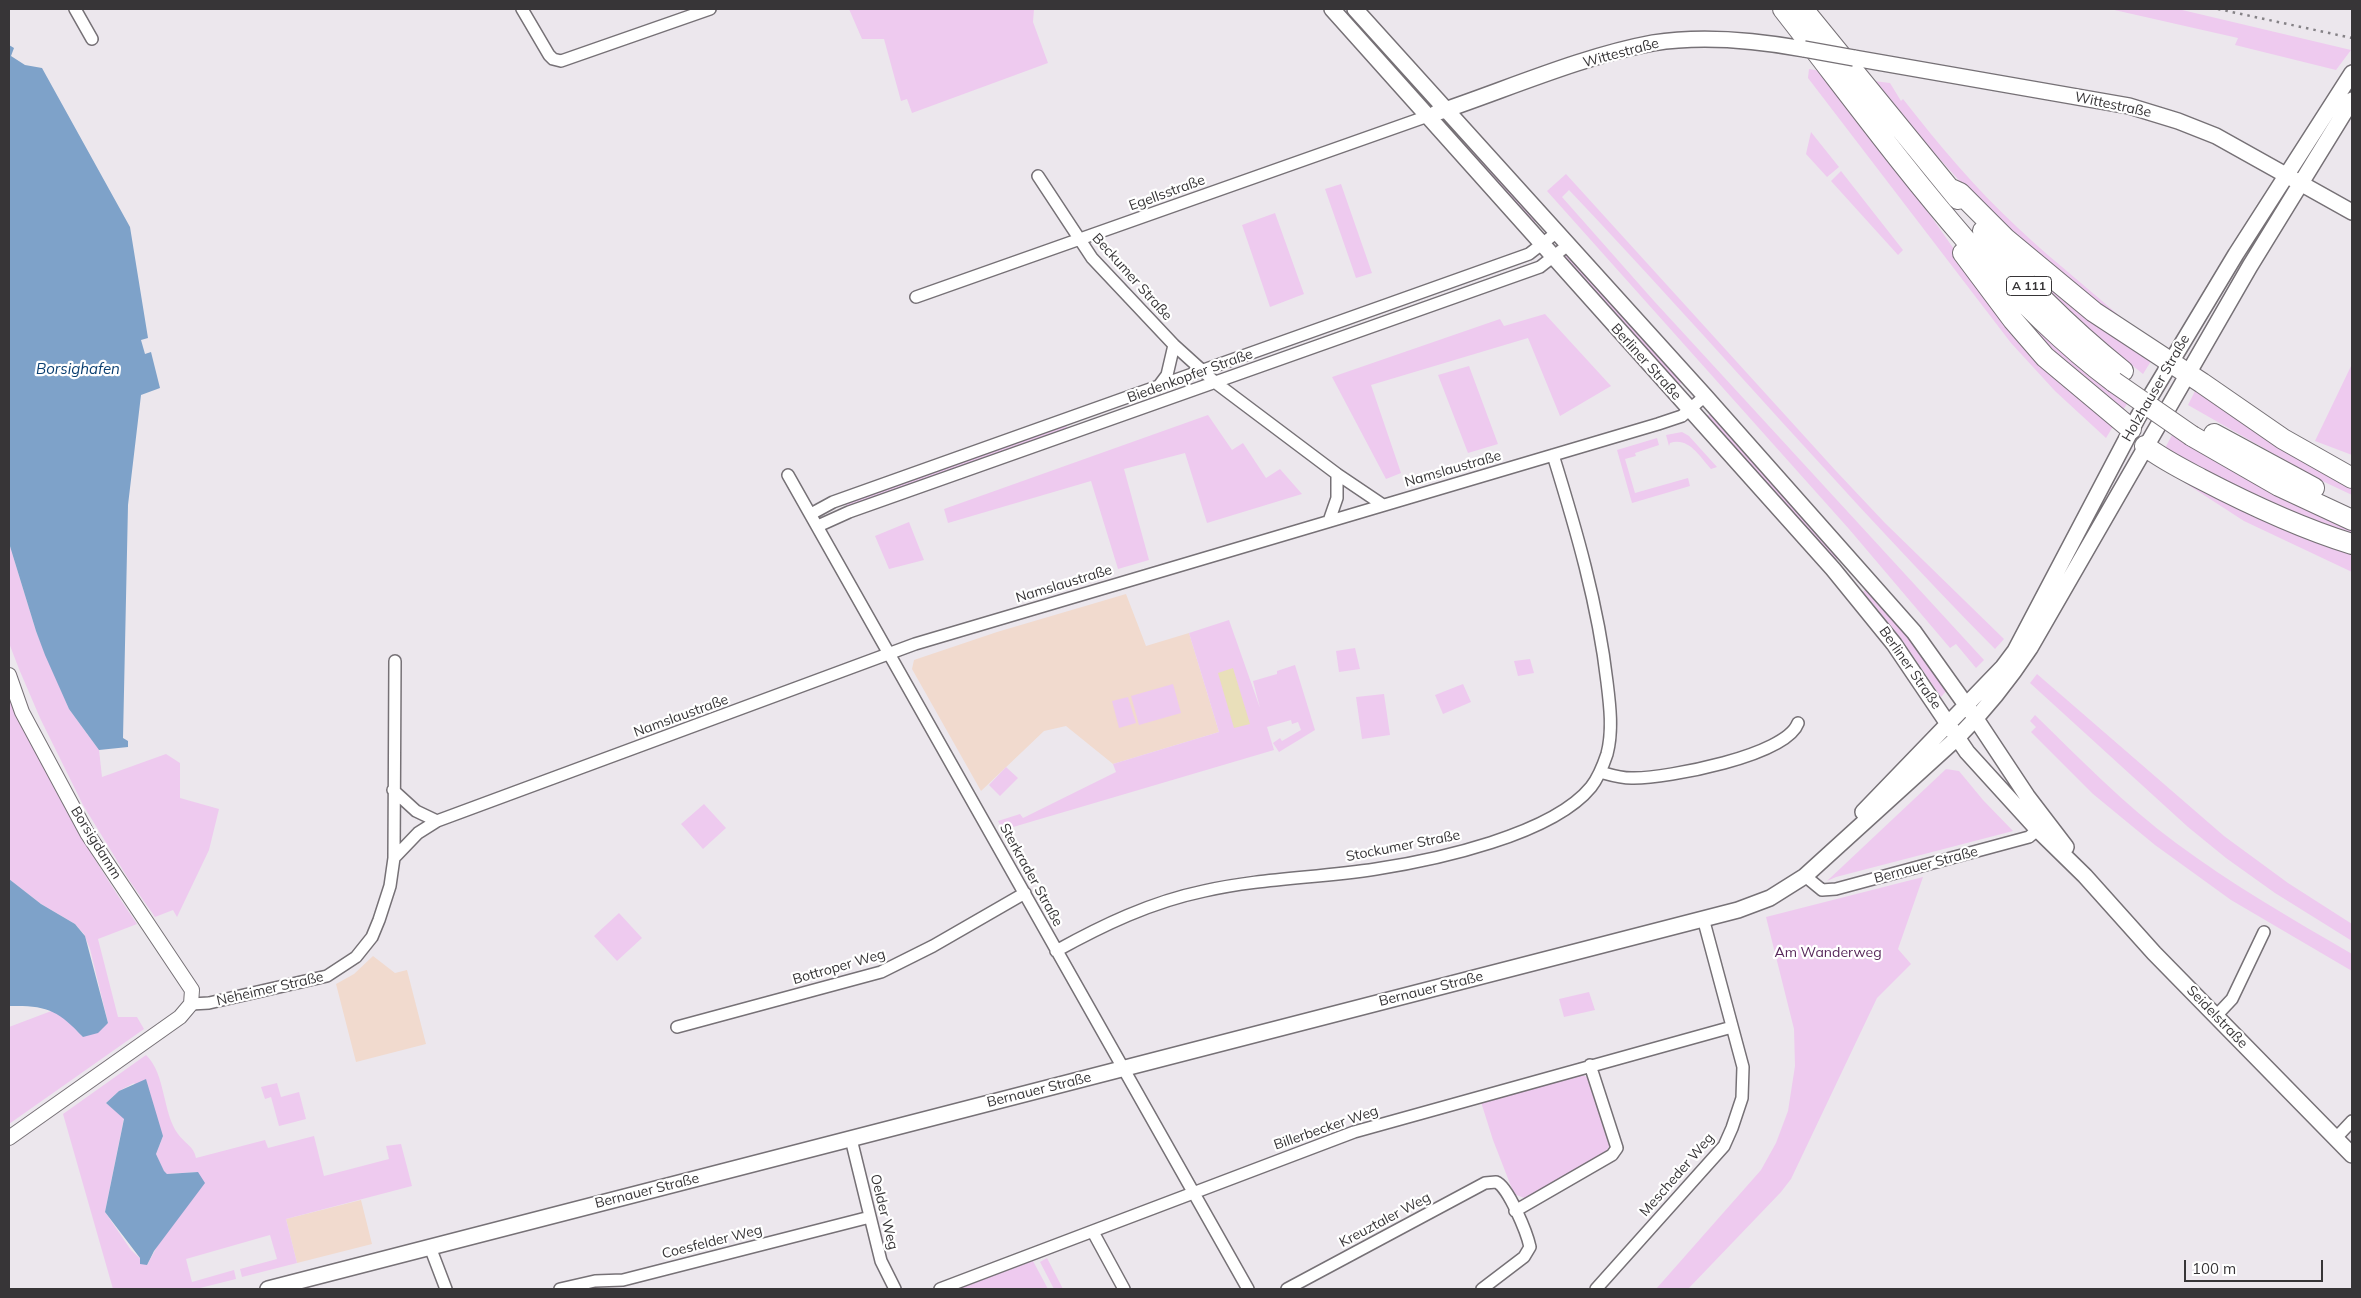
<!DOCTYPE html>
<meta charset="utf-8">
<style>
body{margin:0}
#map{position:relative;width:2361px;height:1298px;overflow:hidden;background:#ece7ed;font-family:Mulish,sans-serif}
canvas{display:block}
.frame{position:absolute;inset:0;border:10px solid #373537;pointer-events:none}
.scale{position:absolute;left:2184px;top:1260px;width:139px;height:22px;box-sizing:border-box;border:2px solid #373537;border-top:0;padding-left:6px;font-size:15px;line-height:18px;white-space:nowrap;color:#373537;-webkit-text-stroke:4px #fff;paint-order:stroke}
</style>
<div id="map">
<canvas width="2361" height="1298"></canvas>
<div class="frame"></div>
<div class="scale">100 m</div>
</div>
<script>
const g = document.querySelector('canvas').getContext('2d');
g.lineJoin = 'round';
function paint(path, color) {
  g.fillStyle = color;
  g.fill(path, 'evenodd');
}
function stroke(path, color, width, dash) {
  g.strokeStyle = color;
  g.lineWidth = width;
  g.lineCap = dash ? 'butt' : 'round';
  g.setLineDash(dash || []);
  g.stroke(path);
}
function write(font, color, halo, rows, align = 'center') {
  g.font = font + ' Mulish,sans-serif';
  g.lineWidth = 4.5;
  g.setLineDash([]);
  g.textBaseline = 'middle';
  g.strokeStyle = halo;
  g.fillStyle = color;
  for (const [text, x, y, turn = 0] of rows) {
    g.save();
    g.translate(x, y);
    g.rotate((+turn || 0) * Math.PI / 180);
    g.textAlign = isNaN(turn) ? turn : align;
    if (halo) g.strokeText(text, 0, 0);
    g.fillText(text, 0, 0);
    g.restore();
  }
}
paint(new Path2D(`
 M1126 594 1146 646 1189 633 1219 732 1113 764 1066 726 1044 731 981 791 912 669 914 660 997 632Z
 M373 956 395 973 407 970 426 1044 356 1062 336 984 354 974Z
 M361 1200 372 1244 297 1263 286 1219Z`), '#f1dace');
paint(new Path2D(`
 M849 9H1034L1033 22 1048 63 912 113 907 99 901 101 884 39H862Z
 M2110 9H2178L2351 50 2336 70 2235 45 2238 38Z
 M1809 69 1821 71 1914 192 1984 292 2115 423 2106 438 2055 391 2011 343 1808 78Z
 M1874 81 1890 83 1901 101 1903 99C1939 145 1975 188 2018 228 2055 263 2096 294 2134 329L2099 309 1977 200 1905 121Z
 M1811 132 1839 167 1827 177 1806 154Z
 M1458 136 1484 160 1538 220 1533 224 1454 137Z
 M1841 171 1903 250 1898 255 1831 181Z
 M1566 174 1836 471 1885 523 2004 639 1995 649C1848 500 1713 342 1569 190L1562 197 1654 301 1984 660 1976 668 1956 644 1950 648 1849 529 1547 191Z
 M1341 184 1372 273 1356 278 1325 189Z
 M1275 213 1304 294 1270 307 1242 225Z
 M1998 236 2153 358 2143 374 2071 316Z
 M1567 254 1683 381 1678 386 1562 257Z
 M1985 271 2086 369 2127 404 2121 413 2063 365Z
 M1545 314 1611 386 1560 416 1528 338 1371 385 1401 473 1386 479 1332 377 1500 319 1504 326Z
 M2352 364V455L2315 441Z
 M1469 366 1498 444 1468 453 1438 375Z
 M2196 389 2352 484V495L2316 478 2188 405Z
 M1711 413 1839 558 1834 560 1706 417Z
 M1208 415 1232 450 1243 443 1266 478 1280 469 1302 494 1207 523 1185 453 1124 469 1149 560 1118 569 1091 481 948 523 944 509Z
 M1065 422 1068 430 849 507 846 505V502Z
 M1682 432 1689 436 1717 467 1711 469C1699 456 1689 437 1670 443L1669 446 1666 435Z
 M2172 435 2352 529V537L2313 524 2163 452Z
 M1657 438 1659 445 1635 453 1636 456 1625 459 1635 493 1688 478 1690 486 1632 503 1617 450Z
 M2159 466 2352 549V572L2244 521Z
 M909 522 924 560 889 569 875 536Z
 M9 543 36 631 69 709 99 750 102 777 166 754 180 763V798L219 809 209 850 177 917 173 910 155 917 129 880 83 805 40 718 19 669 9 643Z
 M1867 588 1920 651 1948 689 1941 697 1900 637 1863 592Z
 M1229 620 1260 708 1253 681 1277 674V671L1295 665 1315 730 1279 752 1273 743 1280 738 1282 741 1301 730 1298 722 1292 724 1291 720 1267 727 1274 750 1003 830 998 821 1020 814 1023 818 1116 772 1113 764 1219 732 1189 633Z
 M1355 648 1360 669 1339 672 1336 651Z
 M1530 659 1534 673 1518 676 1514 661Z
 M2037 674 2224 836 2288 883 2352 924V941L2275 893 2226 858 2188 827 2030 683Z
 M1173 684 1181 713 1139 725 1131 696Z
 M1463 684 1471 702 1443 714 1435 695Z
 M9 694C44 776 87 851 137 924L98 939 118 1017H137L144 1029 9 1124V1027L54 1010 68 1021 83 1037 108 1023 90 949 84 934 75 924 41 904 9 879Z
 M1384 694 1390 735 1362 739 1356 697Z
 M1128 697 1136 723 1119 728 1112 701Z
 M2035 715C2080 759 2125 805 2176 843 2231 884 2292 919 2352 954V971L2231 900 2155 845 2093 794 2031 732 2036 727 2030 721Z
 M1006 767 1018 778 1000 796 989 785Z
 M1946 769 1959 771 1983 800 2013 831 1836 877 1827 881Z
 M704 804 726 828 703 849 681 824Z
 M1923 877 1898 949 1911 964 1877 998 1791 1179 1781 1192 1688 1289H1656L1761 1170 1776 1143 1788 1111 1795 1066 1794 1029 1766 917Z
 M619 913 642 938 617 961 594 936Z
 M1589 992 1595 1010 1564 1017 1559 999Z
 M146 1055C166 1074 162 1112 178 1134 184 1143 194 1146 196 1158L265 1140 268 1148 314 1136 324 1176 389 1159 386 1146 401 1144 412 1186 286 1219 297 1263 242 1277 240 1269 277 1259 270 1235 186 1259 192 1282 234 1270 236 1279 196 1289H113L63 1114ZM134 1083 163 1136 156 1154 164 1172 167 1174 198 1172 147 1265 131 1250 105 1212 124 1118 106 1103 119 1091Z
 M1580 1074 1589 1078 1610 1139 1609 1147 1603 1155 1527 1199 1514 1194 1493 1140 1481 1102Z
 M277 1083 281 1097 299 1092 306 1119 279 1126 271 1097 265 1099 261 1087Z
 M1047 1258 1063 1289H1054L1040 1262Z
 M1033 1261 1048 1289H958Z`), '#eecaef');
paint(new Path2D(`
 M1233 668 1250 724 1234 728 1218 673Z`), '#e9dfba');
paint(new Path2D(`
 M9 45 14 48 11 56 25 65 42 68 130 227 148 338 141 340 145 354 151 352 160 388 141 395 128 505 123 738 128 741V747L99 750 69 709 45 655 36 631 9 543Z
 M9 879 41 904 75 924 85 936 108 1023 98 1033 83 1037C58 1010 46 1005 9 1006Z
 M146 1079 163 1136 156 1154 164 1171 167 1174 198 1172 205 1183 154 1251 147 1265 140 1264V1258L105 1212 124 1119 106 1103 119 1091Z`), '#7ea2c9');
const minor = new Path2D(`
 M75 9 92 39
 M522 9 549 55 553 59 561 61 710 9
 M1038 176 1092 258 1174 345 1216 383 1337 474 1383 505
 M916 297 1428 116
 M1158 387 1167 375 1174 345
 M788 475 1248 1289
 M811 514 833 502 1529 254 1556 233
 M1329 521 1337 498V474
 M818 526 849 512 1540 267 1568 245
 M1600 772C1611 775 1623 779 1634 778 1667 778 1786 756 1798 723
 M393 790 416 811 437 821
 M394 858 418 833 437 821 915 644 1658 424 1682 416 1705 396
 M1805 876 1822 890 1836 889 2029 837 2042 826
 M1056 951C1103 925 1151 902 1204 891 1261 878 1319 878 1376 869 1435 860 1552 835 1591 787 1598 778 1603 766 1607 754 1613 731 1610 706 1607 682 1598 604 1576 529 1553 455
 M191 1004 209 1003 327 976 356 957 372 937 379 920 390 886 394 858 395 661
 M2216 1016 2232 999 2264 932
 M677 1027 881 972 933 946 1025 893
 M2336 1138 2352 1121
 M851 1139 881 1261 895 1289
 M1515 1211 1612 1155 1617 1148 1590 1065
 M1093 1232 1124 1289
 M430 1247 446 1289
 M560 1289 595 1281 623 1280 870 1217
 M940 1289 1354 1132 1732 1027
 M1287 1289 1485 1183 1496 1182C1508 1186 1527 1233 1530 1247L1524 1257 1482 1289
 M1596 1289 1724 1146 1732 1128 1742 1098 1743 1067 1703 918`);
const tertiary = new Path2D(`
 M9 675 22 712 87 833 192 990 191 1004 180 1017 9 1138`);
const secondary = new Path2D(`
 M1332 9 1833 569 1894 644 1967 752 2038 830 2085 876 2154 953 2352 1155
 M1355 9 1705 396 1914 632 1976 719 2027 796 2066 847
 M1854 58 2129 106 2178 121 2216 136 2352 212
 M1436 113C1505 90 1582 56 1653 43 1702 35 1754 40 1804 49
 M1863 812 2003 667 2015 651 2138 417 2236 254 2352 73
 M268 1289 1738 910 1770 898 1805 876 1958 737C1985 710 2009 680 2030 648L2250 266 2352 100`);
const motorway = new Path2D(`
 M1783 9C1882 135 1985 285 2114 382
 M1803 9 1958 199
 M1949 188 1960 193 2006 239 2094 312 2202 383 2283 439 2352 478
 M1983 231C2024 284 2071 329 2123 371
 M1963 253 2013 320 2045 357 2131 429
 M2214 434 2314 488
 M2192 436 2279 486 2352 520
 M2145 446C2162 459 2182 469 2201 479 2249 504 2300 528 2352 544`);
stroke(minor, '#767176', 14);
stroke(tertiary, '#767176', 16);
stroke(secondary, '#767176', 18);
stroke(motorway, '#767176', 22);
stroke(minor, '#fff', 11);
stroke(tertiary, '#fff', 14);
stroke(secondary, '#fff', 15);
stroke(motorway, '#fff', 20);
stroke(new Path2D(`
 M2218 9 2352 38`), '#858286', 2.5, [2.5, 5]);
const secondaryBridge = new Path2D(`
 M1804 49 1854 58`);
const motorwayBridge = new Path2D(`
 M2114 382 2192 436`);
stroke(secondaryBridge, '#767176', 18, []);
stroke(motorwayBridge, '#767176', 22, []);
stroke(secondaryBridge, '#fff', 15);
stroke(motorwayBridge, '#fff', 20);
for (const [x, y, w] of [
 [2029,286,45]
]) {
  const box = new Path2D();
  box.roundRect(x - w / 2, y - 9.5, w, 19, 4);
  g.fillStyle = '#fff';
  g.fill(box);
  stroke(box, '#373537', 1);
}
write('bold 12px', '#373537', null, [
 ["A 111",2029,286]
]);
write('14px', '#373537', '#fff', [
 ["Wittestraße",1621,53,-15],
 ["Wittestraße",2113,105,12],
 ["Egellsstraße",1167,193,-20],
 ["Beckumer Straße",1132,277,48],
 ["Berliner Straße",1646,362,48],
 ["Biedenkopfer Straße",1190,376,-20],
 ["Holzhauser Straße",2156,388,-60],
 ["Namslaustraße",1453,469,-16],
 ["Namslaustraße",1064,584,-17],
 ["Berliner Straße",1910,668,55],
 ["Namslaustraße",681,716,-20],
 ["Borsigdamm",96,843,58],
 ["Stockumer Straße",1403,846,-11],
 ["Bernauer Straße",1926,865,-15],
 ["Sterkrader Straße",1031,875,61],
 ["Bottroper Weg",839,967,-16],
 ["Neheimer Straße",270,989,-13],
 ["Bernauer Straße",1431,989,-14],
 ["Seidelstraße",2217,1017,46],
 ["Bernauer Straße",1039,1090,-14],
 ["Billerbecker Weg",1326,1128,-19],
 ["Mescheder Weg",1677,1175,-49],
 ["Bernauer Straße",647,1191,-14],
 ["Oelder Weg",884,1212,76],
 ["Kreuztaler Weg",1385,1220,-28],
 ["Coesfelder Weg",712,1242,-14]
]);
write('14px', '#58295b', '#fff', [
 ["Am Wanderweg",1828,953]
]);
write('italic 15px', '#0a3f71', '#fff', [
 ["Borsighafen",78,369]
]);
</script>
